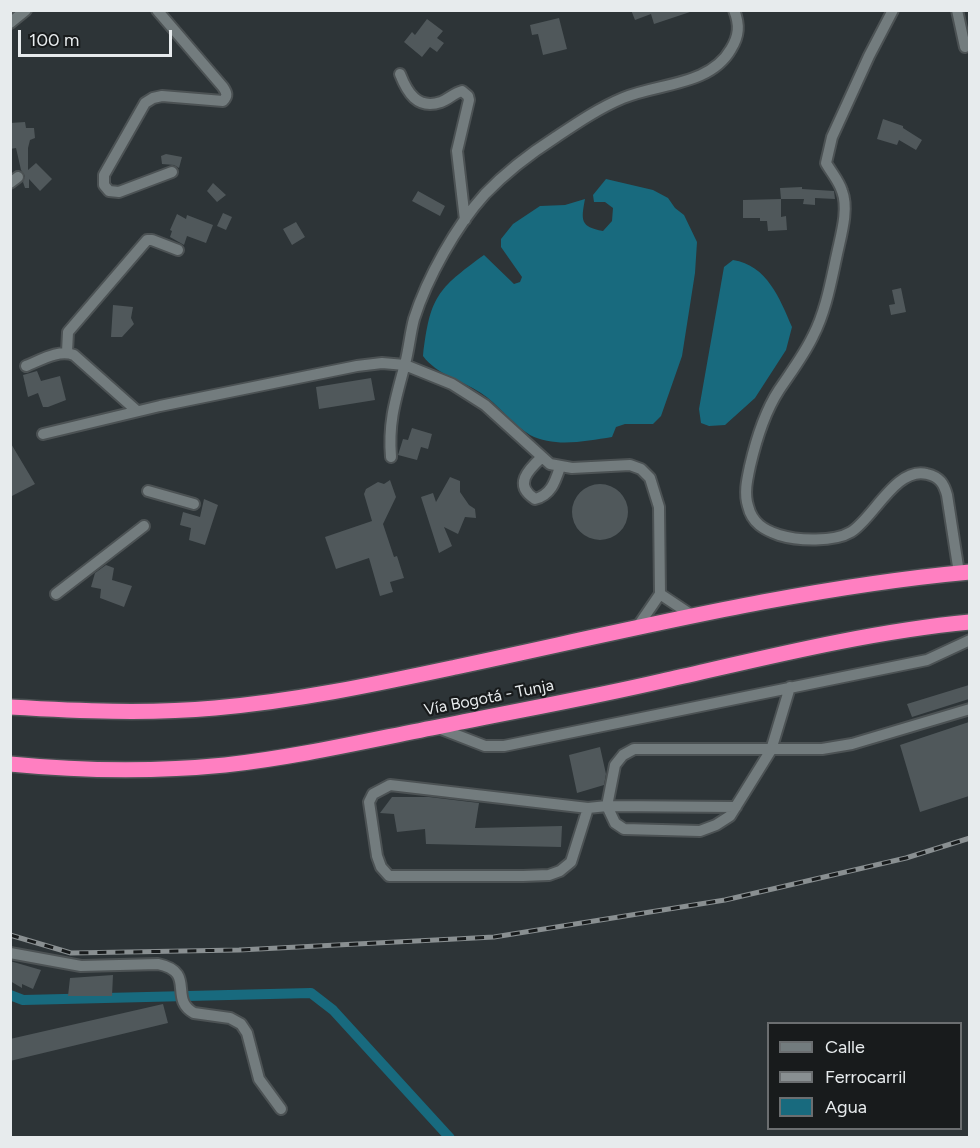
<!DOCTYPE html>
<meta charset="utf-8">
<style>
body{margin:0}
#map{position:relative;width:980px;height:1148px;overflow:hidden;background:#2d3437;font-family:Figtree,sans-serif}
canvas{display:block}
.frame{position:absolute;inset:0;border:12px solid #e7ebed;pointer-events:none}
.legend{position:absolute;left:767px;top:1022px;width:195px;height:108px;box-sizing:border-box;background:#181b1c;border:2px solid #6b6e70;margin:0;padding:8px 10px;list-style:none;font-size:18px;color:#e7ebed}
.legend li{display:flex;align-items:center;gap:12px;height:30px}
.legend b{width:30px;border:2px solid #6b6e70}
.scale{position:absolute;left:18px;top:30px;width:154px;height:27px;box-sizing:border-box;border:3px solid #e7ebed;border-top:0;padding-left:8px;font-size:18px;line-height:21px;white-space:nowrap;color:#e7ebed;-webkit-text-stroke:4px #181b1c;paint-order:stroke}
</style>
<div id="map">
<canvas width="980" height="1148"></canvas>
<div class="frame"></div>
<ul class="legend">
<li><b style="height:8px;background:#737c7e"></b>Calle</li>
<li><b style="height:8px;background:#898f91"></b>Ferrocarril</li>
<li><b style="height:16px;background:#186a7e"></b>Agua</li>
</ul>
<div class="scale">100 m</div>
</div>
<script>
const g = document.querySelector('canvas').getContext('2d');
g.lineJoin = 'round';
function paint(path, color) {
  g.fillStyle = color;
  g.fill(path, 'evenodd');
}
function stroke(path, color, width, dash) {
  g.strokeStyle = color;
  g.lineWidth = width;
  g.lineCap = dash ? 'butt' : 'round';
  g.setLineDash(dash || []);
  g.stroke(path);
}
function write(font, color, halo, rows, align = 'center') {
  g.font = font + ' Figtree,sans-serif';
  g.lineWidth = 4.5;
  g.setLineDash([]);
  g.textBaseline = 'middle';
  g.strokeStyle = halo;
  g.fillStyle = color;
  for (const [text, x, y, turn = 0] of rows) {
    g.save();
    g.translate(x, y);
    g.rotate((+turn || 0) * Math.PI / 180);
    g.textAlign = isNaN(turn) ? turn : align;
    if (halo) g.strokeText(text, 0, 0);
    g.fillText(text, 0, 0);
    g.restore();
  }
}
paint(new Path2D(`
 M606 179 653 190 668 198 675 208 684 215 697 242 695 273 682 356 661 416 653 424H625L616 427 612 437C586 441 555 448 530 435 512 424 499 405 481 393 462 380 437 375 423 356 430 297 437 289 484 255L514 284 520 282 522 277 501 247V239L513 224 540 206 565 205 585 199C581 220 580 227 603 231L612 221 613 208 605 202H594L593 195Z
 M733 260C767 265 780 299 792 327L786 350 755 398 725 425 709 426 701 423 699 409 724 267Z`), '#186a7e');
stroke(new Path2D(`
 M10 995 23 1000 311 993 333 1010 450 1138`), '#186a7e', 10);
paint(new Path2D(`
 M631 10H689L690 12 654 24 651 14 635 20Z
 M559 18 567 49 543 55 538 34 532 35 530 25Z
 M427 19 443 31 437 38 444 43 437 52 430 47 422 57 404 42 412 32 415 35Z
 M883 119 903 126V128L922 140 916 150 899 140 897 145 877 139Z
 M25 122 26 128H34L35 138 30 140 28 148V170L36 163 52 179 40 191 29 179V188H25L23 182 25 176 21 170 16 148 10 149V123Z
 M166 154 182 157 179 168 174 165 162 164 161 156Z
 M213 183 226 195 217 202 207 191Z
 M802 187V189L834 191 835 199 815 198V205L803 204 804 199H781L780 188Z
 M418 191 445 206 440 216 412 201Z
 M781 199V217L786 216 787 230 768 231 767 221H760V218H743V200Z
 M223 213 232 217 226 230 217 226Z
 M177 214 186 219 187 215 213 225 206 243 187 236 184 245 170 237 172 231 170 230Z
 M296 222 305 237 292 245 283 229Z
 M901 288 906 312 891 315 889 305 895 304 892 290Z
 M113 305 133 307 131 318 134 324 122 337H111Z
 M37 371 41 381 60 376 66 400 48 407H43L38 393 28 397 23 375Z
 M371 378 375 400 319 409 316 387Z
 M412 428 432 434 428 449 421 447 417 460 398 455 403 439 408 440Z
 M10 442 35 484 10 497Z
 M450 477 460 481V492L469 505 475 509 476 518 465 517 458 534 444 527 452 546 439 553 421 497 433 493 436 502Z
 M390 480 396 497 383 524 394 557 397 556 404 578 390 582 393 592 380 596 369 558 336 569 325 537 372 521 364 494 366 489 378 482 384 484Z
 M572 512a28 28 0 1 1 56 0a28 28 0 1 1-56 0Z
 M204 499 218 505 205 545 189 540 191 528 180 525 183 512 200 517Z
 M106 565 114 568 112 580 132 586 124 607 100 598 101 589 91 587 95 573Z
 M969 685V699L912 717 907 704Z
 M969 722V796L920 812 900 745Z
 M600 747 606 774 604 785 577 793 569 755Z
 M392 797H429L479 803 475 828 562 826 561 847 426 844 425 829 397 832 394 814 380 813Z
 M10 961 41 970 33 989 22 984V988L10 981Z
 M113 975 112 996H68L70 978Z
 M163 1004 168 1023 10 1061V1039Z`), '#50585b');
const minor = new Path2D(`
 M157 10 223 87C227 93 228 96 223 101L162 96 153 98 145 103 104 175V185L109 191 119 192 172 172
 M893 10 869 56 832 137 826 163C831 172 839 181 842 191 849 209 841 235 837 254 831 281 826 311 813 336 804 355 791 372 779 390 764 413 756 440 750 466 747 480 744 493 748 506 752 523 764 530 779 535 798 541 834 542 851 532 873 519 896 466 927 474 940 477 944 484 947 495L959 573
 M957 10 965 47
 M10 23 26 10
 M400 74C407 92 417 110 441 102 449 99 454 93 462 91L468 96 469 100 457 151 465 220
 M10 183 18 177
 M67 352 68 332 147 240H152L178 250
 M26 366C41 360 59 349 74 355L137 411
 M43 434 160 406 357 366 382 363 405 365 452 384 485 405 550 464 572 468 630 465 641 469 650 478 659 507 660 594 636 629
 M391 457C388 421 396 398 405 364 409 349 410 334 414 319 427 278 456 226 485 194 506 172 531 153 556 137 577 123 599 108 623 98 658 83 710 86 731 49 739 36 740 25 734 10
 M542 457C528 470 513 485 535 499 551 495 555 482 560 467
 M148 491 194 504
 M56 594 144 526
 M660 594 693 616
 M790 687 771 750 730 816 716 825 700 831 624 829 615 823 607 806 615 765 623 755 634 749H822L852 744 970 709
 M436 727 485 746H504L927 660 970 640
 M588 808 571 862 560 871 549 875 523 876H389L381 867 377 856 369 802 373 794 390 785 588 808 607 806 736 807
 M10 953 81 966 158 964C197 972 168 999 194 1013L230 1018 241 1024 247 1033 259 1079 281 1109`);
const highway = new Path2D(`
 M10 707C79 711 147 714 215 708 297 701 376 684 456 667 626 631 796 588 970 572
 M10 764C82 771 154 772 225 765 298 757 370 740 442 726 515 711 589 698 662 681 764 658 866 632 970 622`);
stroke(minor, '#4c5254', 14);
stroke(highway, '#4c5254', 18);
stroke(minor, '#737c7e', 10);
stroke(highway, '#ff7fc1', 15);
const rail = new Path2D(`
 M10 935 71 953 239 950 494 937 725 900 906 858 970 838`);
stroke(rail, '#898f91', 5);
stroke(rail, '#181b1c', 3, [9]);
write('16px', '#e7ebed', '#181b1c', [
 ["Vía Bogotá - Tunja",489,698,-11]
]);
</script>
